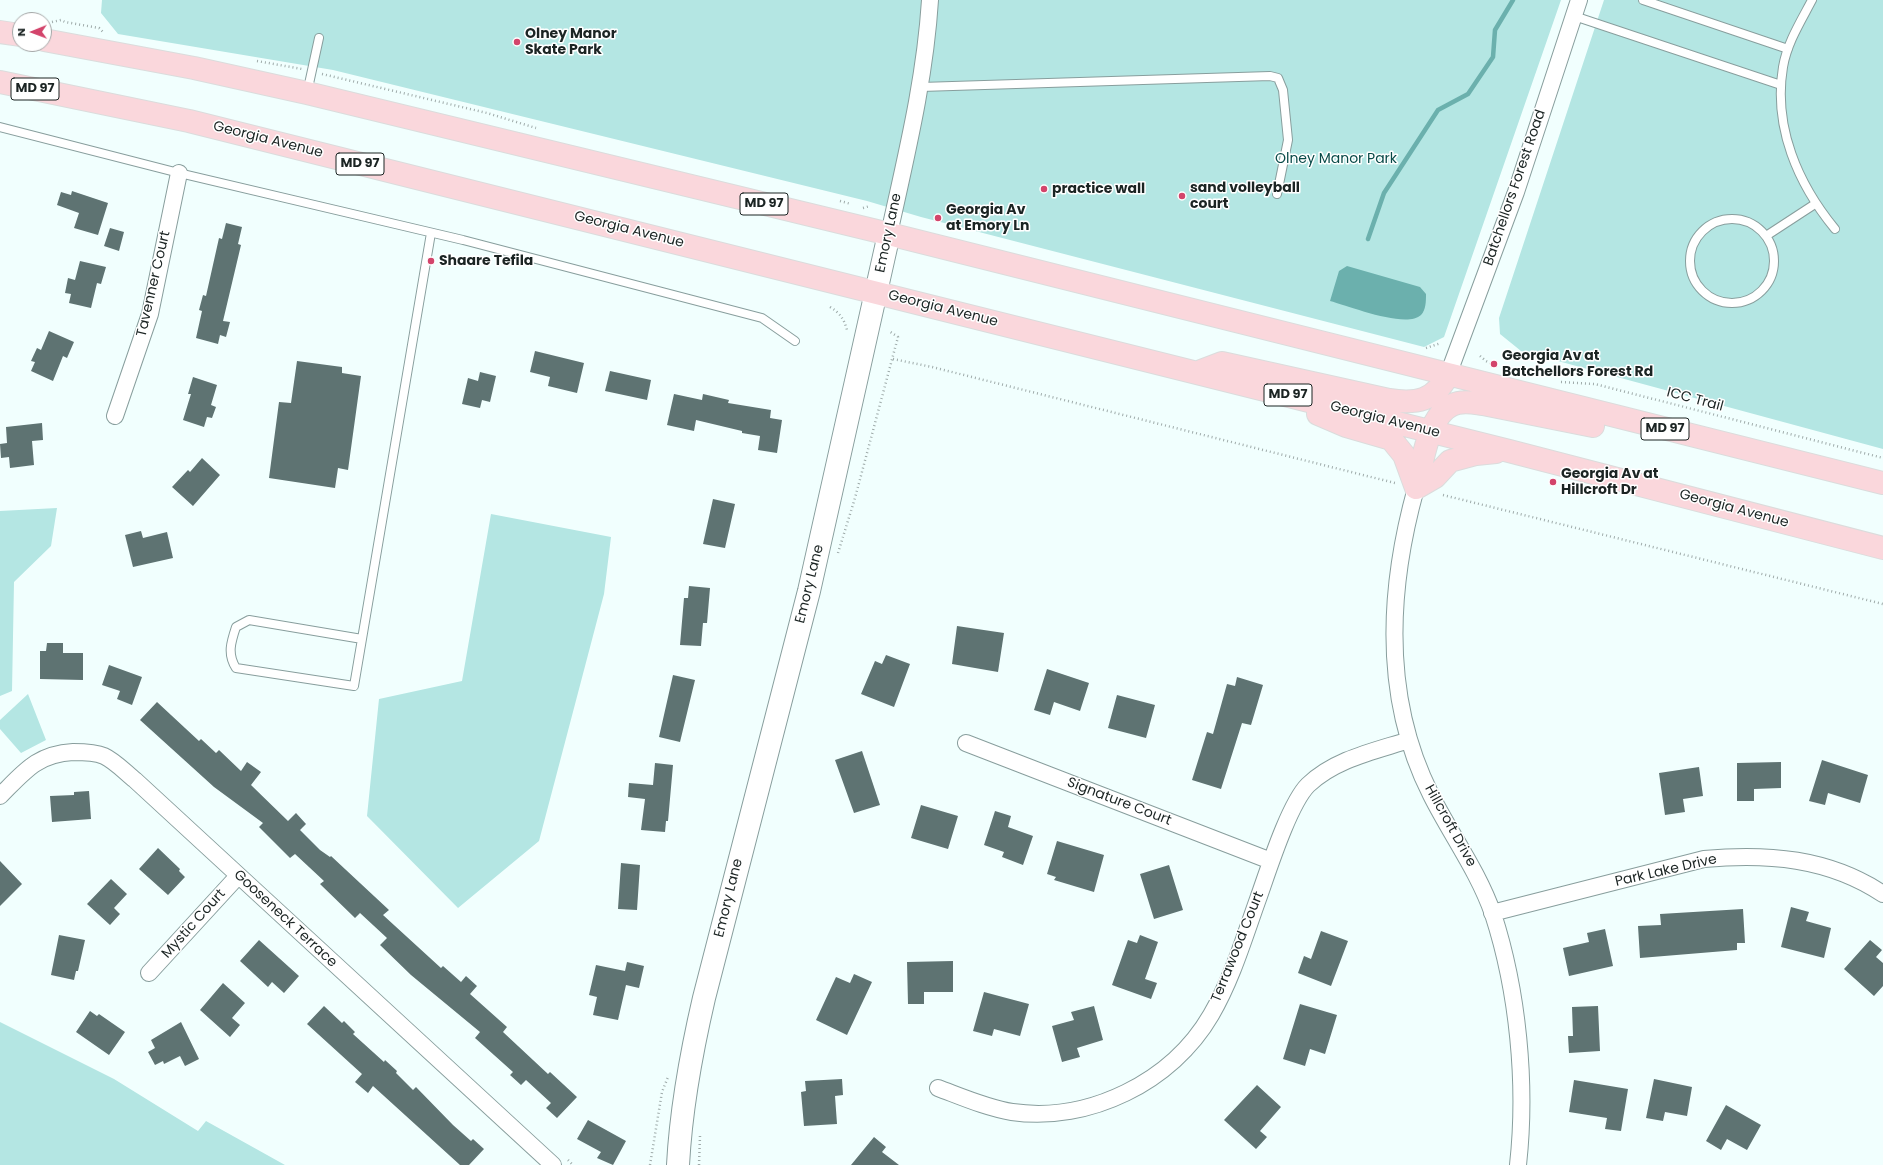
<!DOCTYPE html>
<style>
body{margin:0}
#map{position:relative;width:1883px;height:1165px;overflow:hidden;background:#f1fffe;font-family:Poppins,sans-serif}
canvas{display:block}
.north{position:absolute;left:12px;top:12px;width:40px;height:40px;box-sizing:border-box;background:#fff;border:1px solid #a4a7a7;border-radius:50%;rotate:269deg;font-size:11px;font-weight:700;line-height:16px;text-align:center;color:#1b2423}
.north::after{content:'';display:block;margin:auto;width:14px;height:18px;background:#d3446b;clip-path:polygon(50% 0,100% 100%,50% 72%,0 100%)}
</style>
<div id="map">
<canvas width="1883" height="1165"></canvas>
<div class="north">N</div>
</div>
<script>
const g = document.querySelector('canvas').getContext('2d');
g.lineJoin = 'round';
function paint(path, color) {
  g.fillStyle = color;
  g.fill(path, 'evenodd');
}
function stroke(path, color, width, dash) {
  g.strokeStyle = color;
  g.lineWidth = width;
  g.lineCap = dash ? 'butt' : 'round';
  g.setLineDash(dash || []);
  g.stroke(path);
}
function write(font, color, halo, rows, align = 'center') {
  g.font = font + ' Poppins,sans-serif';
  g.lineWidth = 3;
  g.setLineDash([]);
  g.textBaseline = 'middle';
  g.strokeStyle = halo;
  g.fillStyle = color;
  for (const [text, x, y, turn = 0] of rows) {
    g.save();
    g.translate(x, y);
    g.rotate((+turn || 0) * Math.PI / 180);
    g.textAlign = isNaN(turn) ? turn : align;
    if (halo) g.strokeText(text, 0, 0);
    g.fillText(text, 0, 0);
    g.restore();
  }
}
paint(new Path2D(`
 M102 0H1561L1444 337 1424 347 921 217 867 201 333 70 118 34 101 13Z
 M1604 0H1883V449L1521 351 1500 334 1499 318Z
 M57 508 51 546 14 582 12 691 0 696V511Z
 M491 514 611 537 604 594 539 841 458 908 367 816 379 699 462 681Z
 M28 694 46 740 21 753 0 729V720Z
 M0 1022 114 1079 198 1131 206 1121 285 1165H0Z`), '#b4e6e3');
paint(new Path2D(`
 M1347 266 1420 287 1426 294C1426 301 1426 310 1421 315 1406 329 1349 306 1330 301L1339 271Z`), '#6bb0ad');
stroke(new Path2D(`
 M1368 239 1384 193 1438 110 1468 94 1493 57 1495 30 1513 0`), '#6bb0ad', 4.5);
paint(new Path2D(`
 M72 191 108 203 98 235 74 228 79 213 57 205 61 192 71 195Z
 M226 223 242 227 238 244 241 245 223 321 230 322 226 337 220 335 218 344 196 338 202 311 199 310 203 295 206 296 219 238 222 239Z
 M110 228 124 232 119 251 104 246Z
 M80 261 106 267 101 284 97 283 91 308 69 303 71 294 65 293 68 278 75 280Z
 M49 331 74 342 67 358 63 356 53 381 31 371 35 362 31 361 37 348 41 350Z
 M535 351 584 363 577 393 548 386 550 377 530 372Z
 M297 361 342 367V373L361 376 348 470 338 468 335 488 269 478 279 402 291 403Z
 M610 371 651 380 647 400 605 391Z
 M480 372 496 376 490 402 482 400 480 408 462 404 468 378 478 381Z
 M193 377 217 385 211 405 216 407 212 418 207 417 204 427 183 420 191 394H188Z
 M674 394 702 400 703 394 729 400 728 403 771 410 770 418 782 420 777 453 758 450 760 436 742 433V431L696 420 694 431 667 425Z
 M42 423 43 440 32 441 34 465 10 468 9 457 1 458 0 444 7 443 6 427Z
 M202 458 220 475 193 506 172 487 188 470 190 472Z
 M713 499 735 504 725 548 703 544Z
 M141 531 143 538 167 532 173 558 133 567 125 535Z
 M689 586 710 588 707 623H703L701 646 680 645 684 598H688Z
 M957 626 1004 633 998 672 952 664Z
 M47 643H63V653H83V680L40 679V651H46Z
 M886 655 910 664 894 707 861 694 875 661 882 664Z
 M109 665 142 677 132 705 117 699 120 691 102 685Z
 M1047 669 1089 683 1080 711 1054 702 1050 715 1034 710Z
 M673 675 695 680 680 742 659 737Z
 M1237 677 1263 685 1251 725 1242 723 1221 789 1192 780 1207 732 1213 734 1227 684 1235 686Z
 M1117 695 1155 705 1146 738 1108 728Z
 M157 702 199 741 201 739 216 753 219 750 241 771 247 762 261 772 251 785 288 821 296 813 306 824 300 830 320 850 330 857 331 856 389 910 383 915 441 968 443 966 461 982 466 976 477 986 470 994 507 1027 503 1032 548 1074 550 1072 577 1097 557 1118 546 1108 551 1103 526 1080 521 1085 510 1075 513 1072 475 1038 480 1032 411 975 380 945 387 938 360 913 355 918 320 884 324 881 295 854 290 858 259 827 263 823 214 787 140 720Z
 M862 751 880 805 854 813 835 760Z
 M1822 760 1868 775 1860 803 1828 793 1825 805 1809 801Z
 M1781 762V788L1754 789V801H1737V763Z
 M655 763 673 765 668 821H666L665 832 641 830 645 799 628 797 629 783 653 785Z
 M1699 767 1703 796 1683 799 1685 812 1665 815 1659 773Z
 M89 791 91 819 52 822 50 796 74 795V792Z
 M921 805 958 816 948 849 911 838Z
 M995 811 1011 816 1008 827 1033 836 1023 865 1002 857 1004 852 984 845Z
 M1057 841 1104 855 1094 892 1054 880 1056 877 1047 874Z
 M158 848 180 869 179 871 185 877 168 895 139 869Z
 M0 861 22 884 0 906Z
 M621 863 640 865 637 910 618 909Z
 M1169 865 1183 910 1154 919 1140 874Z
 M111 879 127 894 114 908 120 914 110 925 87 904Z
 M1791 907 1809 912 1806 921 1831 928 1824 958 1781 947Z
 M1743 909 1745 943H1737V950L1640 958 1638 926 1661 925 1660 914Z
 M1605 929 1613 966 1569 976 1563 948 1589 942 1587 933Z
 M1321 931 1348 941 1331 986 1298 973 1304 956 1311 959Z
 M59 935 85 940 78 971H76L74 980 51 975Z
 M1140 935 1158 942 1145 979 1157 983 1151 999 1112 985 1128 940 1137 943Z
 M259 940 299 976 284 993 272 982 268 987 240 961Z
 M1870 940 1882 950 1876 957 1883 963V986L1874 996 1844 969Z
 M953 961V992H924V1004H908L907 962Z
 M627 962 644 966 639 988 626 985 618 1020 593 1015 597 997 589 995 596 965 625 971Z
 M854 974 872 982 847 1035 816 1020 836 977 850 983Z
 M223 983 245 1003 232 1018 240 1025 230 1037 200 1010Z
 M984 992 1029 1004 1020 1036 994 1029 992 1036 973 1031Z
 M1300 1004 1337 1015 1325 1054 1310 1049 1305 1066 1283 1059Z
 M324 1006 342 1023 344 1021 355 1032 353 1034 384 1062 385 1060 397 1071 396 1073 413 1090 416 1087 453 1125 471 1141 473 1139 484 1149 469 1165H460L373 1086 368 1093 355 1082 362 1074 307 1024Z
 M1094 1006 1103 1040 1077 1048 1080 1057 1062 1062 1052 1026 1074 1020 1071 1012Z
 M1598 1006 1600 1051 1569 1053 1568 1036H1573L1572 1007Z
 M90 1011 97 1016 99 1014 125 1032 109 1055 76 1032Z
 M181 1022 199 1059 185 1066 180 1056 164 1064 163 1061 155 1065 148 1052 155 1048 151 1040Z
 M842 1079 843 1095 835 1096 837 1124 804 1126 801 1092 806 1091 805 1081Z
 M1654 1079 1692 1087 1687 1116 1665 1112 1663 1121 1646 1118Z
 M1574 1080 1628 1089 1621 1131 1605 1129 1607 1118 1569 1112Z
 M1257 1085 1281 1107 1260 1131 1267 1137 1256 1149 1224 1120Z
 M1726 1105 1761 1125 1747 1150 1727 1139 1721 1150 1706 1141Z
 M588 1120 626 1141 613 1165 597 1158 601 1152 577 1139Z
 M874 1137 886 1147 882 1152 899 1165H851Z`), '#5e7372');
const lane = new Path2D(`
 M1643 0 1788 49
 M1812 0C1801 21 1787 43 1783 67 1773 127 1798 184 1835 229
 M1574 16 1781 85
 M921 87 1270 76 1278 78 1283 90 1288 140 1277 194
 M307 93 319 38
 M0 127 179 173 463 240 762 318 795 341
 M1690 261a42 42 0 1 1 84 0a42 42 0 1 1-84 0Z
 M1766 236 1815 204
 M362 639 249 620 236 627C231 642 227 654 236 668L354 686 431 233`);
const street = new Path2D(`
 M889 234C906 156 925 80 930 0
 M1448 375 1516 192 1579 0
 M115 416 150 314 179 173
 M1416 488C1388 589 1382 698 1431 795 1451 835 1478 871 1493 914 1518 991 1527 1084 1518 1165
 M966 743 1271 861
 M0 796C24 772 37 754 73 752 82 752 95 752 104 756 115 761 126 773 135 780L553 1165
 M1492 913 1704 859C1767 853 1829 858 1883 894
 M149 973 238 876
 M938 1088C962 1097 987 1108 1012 1112 1089 1123 1172 1082 1211 1015 1232 979 1244 938 1258 899 1268 871 1289 804 1308 785 1335 759 1375 751 1409 740`);
const secondary = new Path2D(`
 M678 1165C681 1108 691 1054 704 998L809 591 889 234`);
const primary = new Path2D(`
 M0 32 20 35
 M44 40 194 68 307 93 889 234 1883 483
 M0 82 189 121 1509 451 1883 548
 M1201 371 1222 363 1389 400C1417 404 1434 401 1448 375
 M1318 414 1346 426 1391 439 1404 455 1416 488
 M1416 488C1423 462 1428 409 1458 403 1467 401 1475 403 1483 404L1593 426
 M1416 488 1435 477 1450 461 1476 454 1496 452`);
stroke(lane, '#889e9d', 10);
stroke(street, '#889e9d', 18);
stroke(secondary, '#889e9d', 24);
stroke(primary, '#dbdcdc', 24);
stroke(new Path2D(`
 M30 19 36 20
 M52 22 61 20 65 22 99 28 104 33
 M257 61 302 69
 M322 74 487 113 536 128
 M840 201 851 204
 M863 208 870 206
 M830 307C840 313 844 319 847 330
 M1426 348 1441 343
 M1480 356 1486 361 1494 365
 M893 359 932 367 1395 483
 M1561 382 1595 384 1883 458
 M1443 495 1883 604
 M838 553 855 498 898 337 889 331
 M568 1160 573 1165
 M650 1165 662 1092 668 1077
 M699 1165 700 1136`), '#9fabaa', 2.5, [1, 3]);
stroke(lane, '#fff', 8);
stroke(street, '#fff', 16);
stroke(secondary, '#fff', 22);
stroke(primary, '#fad7dc', 22);
for (const [x, y, r, color] of [
 [517,42,4,"#d3446b"],
 [1044,189,4,"#d3446b"],
 [1182,196,4,"#d3446b"],
 [938,218,4,"#d3446b"],
 [431,261,4,"#d3446b"],
 [1494,364,4,"#d3446b"],
 [1553,482,4,"#d3446b"]
]) {
  const dot = new Path2D();
  dot.arc(x, y, r, 0, 2 * Math.PI);
  g.fillStyle = color;
  g.fill(dot);
  stroke(dot, '#fff', 1.5);
}
for (const [x, y, w] of [
 [35,89,48],
 [360,164,48],
 [764,204,48],
 [1288,395,48],
 [1665,429,48]
]) {
  const box = new Path2D();
  box.roundRect(x - w / 2, y - 11, w, 22, 3);
  g.fillStyle = '#fff';
  g.fill(box);
  stroke(box, '#1b2423', 1);
}
write('bold 13px', '#1b2423', null, [
 ["MD 97",35,89],
 ["MD 97",360,164],
 ["MD 97",764,204],
 ["MD 97",1288,395],
 ["MD 97",1665,429]
]);
write('bold 14px', '#1b2423', '#fff', [
 ["Olney Manor",525,34],
 ["Skate Park",525,50],
 ["sand volleyball",1190,188],
 ["court",1190,204],
 ["practice wall",1052,189],
 ["Georgia Av",946,210],
 ["at Emory Ln",946,226],
 ["Shaare Tefila",439,261],
 ["Georgia Av at",1502,356],
 ["Batchellors Forest Rd",1502,372],
 ["Georgia Av at",1561,474],
 ["Hillcroft Dr",1561,490]
], 'left');
write('14px', '#1b2423', '#fff', [
 ["Georgia Avenue",268,140,14],
 ["Batchellors Forest Road",1515,188,-71],
 ["Georgia Avenue",629,230,14],
 ["Emory Lane",889,233,-78],
 ["Tavenner Court",154,284,-77],
 ["Georgia Avenue",943,309,14],
 ["ICC Trail",1695,400,15],
 ["Georgia Avenue",1385,420,14],
 ["Georgia Avenue",1734,509,15],
 ["Emory Lane",810,584,-76],
 ["Signature Court",1119,802,21],
 ["Hillcroft Drive",1450,826,61],
 ["Park Lake Drive",1666,871,-13],
 ["Emory Lane",729,898,-76],
 ["Gooseneck Terrace",285,919,43],
 ["Mystic Court",194,924,-48],
 ["Terrawood Court",1238,947,-68]
]);
write('14px', '#084a48', '#fff', [
 ["Olney Manor Park",1336,159]
]);
</script>
